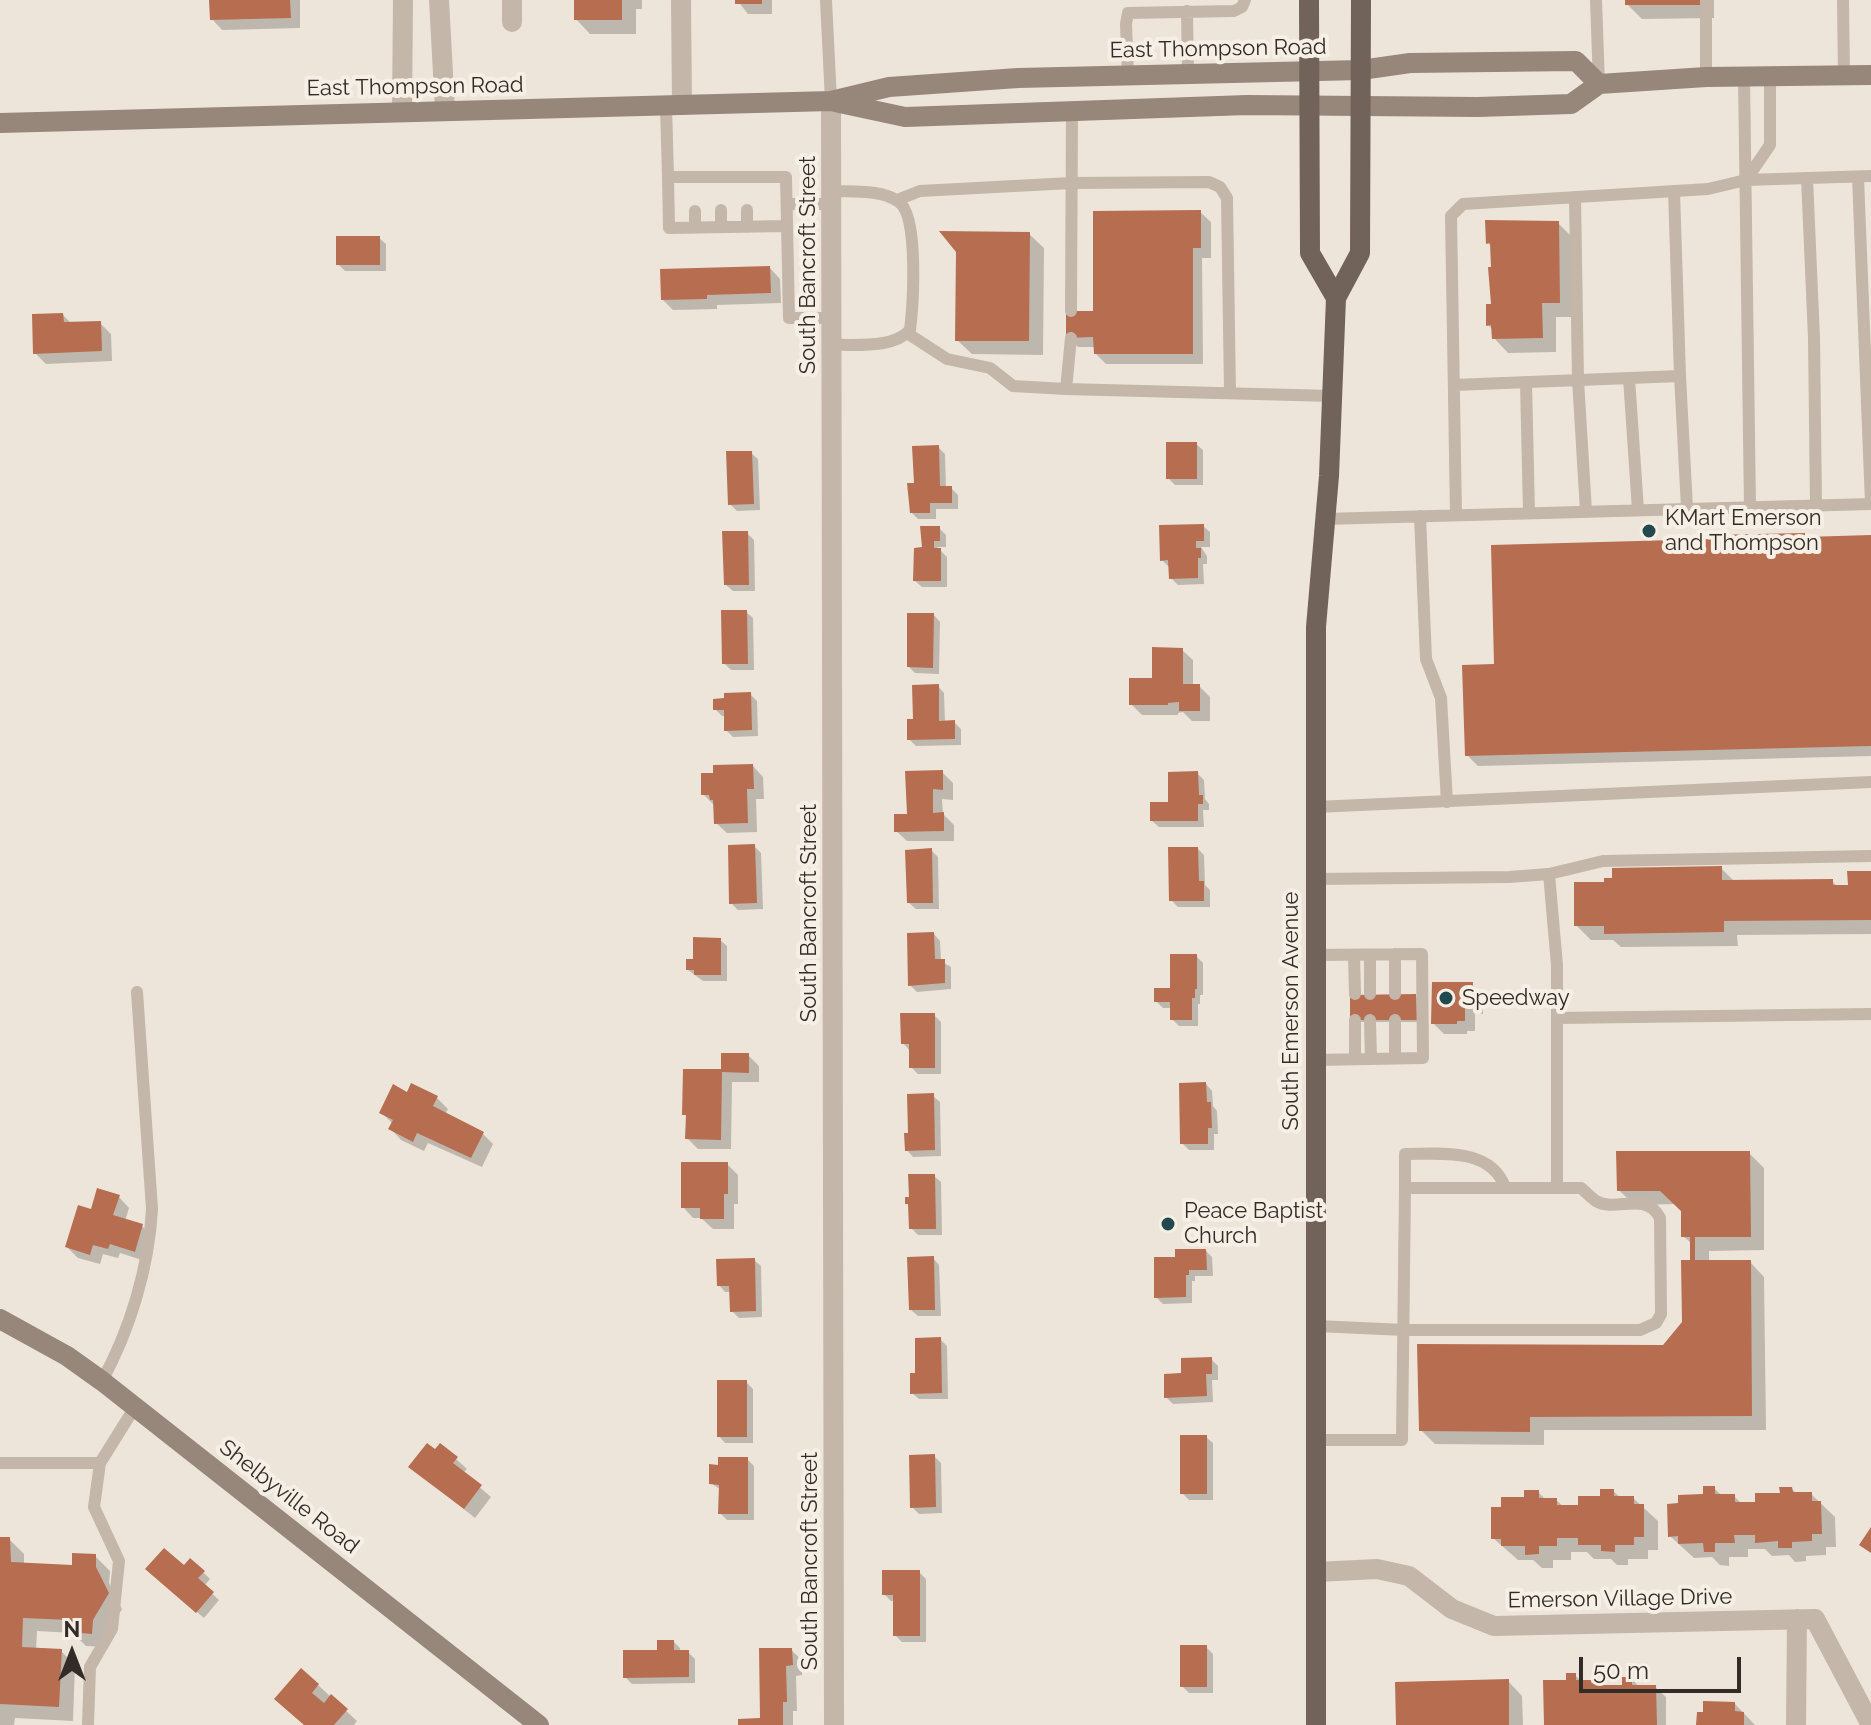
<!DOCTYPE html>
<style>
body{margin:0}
#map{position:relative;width:1871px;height:1725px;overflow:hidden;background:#eee5da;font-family:Raleway,sans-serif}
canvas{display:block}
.north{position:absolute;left:32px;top:1613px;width:80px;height:80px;-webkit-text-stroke:6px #f6efe6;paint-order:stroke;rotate:0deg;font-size:22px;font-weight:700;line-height:32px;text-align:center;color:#322b27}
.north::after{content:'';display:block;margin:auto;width:28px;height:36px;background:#322b27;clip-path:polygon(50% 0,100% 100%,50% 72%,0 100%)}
.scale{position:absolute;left:1579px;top:1657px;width:162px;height:36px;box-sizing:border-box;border:4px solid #322b27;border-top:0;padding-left:10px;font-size:24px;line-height:28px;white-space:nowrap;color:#322b27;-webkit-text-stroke:6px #f6efe6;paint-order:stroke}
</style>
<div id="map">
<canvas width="1871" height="1725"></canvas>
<div class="north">N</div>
<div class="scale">50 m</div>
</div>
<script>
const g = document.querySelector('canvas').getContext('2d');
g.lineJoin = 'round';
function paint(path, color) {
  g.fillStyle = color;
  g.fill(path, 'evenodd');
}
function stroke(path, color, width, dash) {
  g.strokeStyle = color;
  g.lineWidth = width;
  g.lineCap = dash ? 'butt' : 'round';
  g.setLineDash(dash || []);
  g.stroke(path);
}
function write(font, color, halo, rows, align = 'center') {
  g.font = font + ' Raleway,sans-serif';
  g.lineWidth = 8;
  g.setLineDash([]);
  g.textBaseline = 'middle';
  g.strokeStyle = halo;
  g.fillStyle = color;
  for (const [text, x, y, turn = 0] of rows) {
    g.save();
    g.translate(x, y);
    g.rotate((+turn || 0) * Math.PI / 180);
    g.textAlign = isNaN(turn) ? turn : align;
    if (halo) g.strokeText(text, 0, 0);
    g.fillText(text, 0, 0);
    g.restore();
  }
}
paint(new Path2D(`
 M211 0H300V28L222 30 212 19Z
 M574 0H642V9H636V34H590L576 19Z
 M737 0H772V14H748Z
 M1627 0H1714V18L1642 19 1627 4Z
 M1200 212 1211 222V258H1202L1203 364H1106L1096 354V347H1078L1068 337Z
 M1558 223 1572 237 1574 317H1556V352L1508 353 1494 338 1493 330 1488 325 1493 306 1492 247 1488 243Z
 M1029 234 1044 248 1043 355 972 354 957 340Z
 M379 238 386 244V271H345L338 264Z
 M770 268 780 279 781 303 717 305V309L673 310 663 300Z
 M63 315 72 324 100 323 111 334 112 361 46 364 35 353Z
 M1196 444 1203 450V485H1175L1168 478Z
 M938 447 945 454 946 488H951L958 495V509H936V519H918L912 513 916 484Z
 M751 453 758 459 760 510 737 511 730 504Z
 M1203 526 1210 532V547H1201L1207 556V564H1203L1204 584 1178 585 1171 578 1169 567 1162 560Z
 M939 528 946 535V547H937L947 557V587H922L915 581 924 549Z
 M747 533 754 540 755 591H733L726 585Z
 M1804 535 1808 539 1871 537V756L1478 766 1467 755 1496 666 1713 541Z
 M746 612 753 618 754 670H731L724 663Z
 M934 615 940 622 939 674 915 673 909 667Z
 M1182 650 1193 660V686H1199L1210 697V721H1192L1183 712 1178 713V715H1142L1131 704Z
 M938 686 944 693 945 723 954 722 961 729V745L916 746 909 739 915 721Z
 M750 694 757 701 758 736 733 737 726 730V716H722L715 709Z
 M753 766 763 777 764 799H756L757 832 727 833 716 823 714 805 703 794Z
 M942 772 953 783V800L942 799 943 814 954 825V841H907L896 831Z
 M1197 773 1204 780 1205 799 1209 804V810H1203L1204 827H1159L1152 821Z
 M754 846 761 853 763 909 738 910 731 903Z
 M1198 849 1204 855 1205 885 1210 890V907H1178L1171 900Z
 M931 850 938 857 939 909H916L909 903Z
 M1721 868 1735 882 1832 881 1838 887H1850L1871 873V934L1737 935 1738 946 1621 947 1613 940H1591L1576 925 1606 884Z
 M934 934 940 941 941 961 951 967V989L917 992 910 985Z
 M720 940 727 946V981H703L688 970Z
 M1196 956 1203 963V995H1200V1004H1198V1026H1179L1172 1019V1008H1163L1156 1001 1172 990Z
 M1472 984 1483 995V1014L1475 1013V1031H1467V1034H1444L1433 1023Z
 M1416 996 1418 999 1419 1022H1355Z
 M934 1015 941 1022V1074H918L911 1067 909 1050 903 1043Z
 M748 1055 759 1066V1082H732L731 1149H698L687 1138 688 1117 684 1114 685 1071H723Z
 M1206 1084 1212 1091 1213 1106 1217 1111 1218 1134H1214V1150H1189L1182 1143Z
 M408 1094 437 1098 448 1109 445 1114 483 1134 493 1144 482 1167 428 1143 424 1151 401 1140 391 1129 393 1124 381 1112Z
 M933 1096 940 1102 941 1156 913 1157 907 1150 910 1135Z
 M1749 1153 1764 1168V1250L1709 1251V1262H1750L1764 1277 1766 1430H1544V1445L1435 1444 1421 1430 1664 1347 1684 1323 1692 1262V1244L1683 1236V1210L1677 1204 1634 1205 1619 1190Z
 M727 1164 738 1175V1204H734V1229H713L701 1218H693L683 1207Z
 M934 1176 941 1182 942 1235H918L911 1228Z
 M119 1197 129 1208 125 1221 142 1226 153 1237 145 1261 120 1253 118 1258 103 1254 100 1264 78 1258 67 1247 92 1212Z
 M1206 1251 1212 1257 1213 1276H1195V1281H1192V1303L1163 1304 1156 1297 1177 1259Z
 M933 1258 939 1265 941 1316H918L911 1310Z
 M754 1260 761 1266 762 1317 739 1318 732 1311 731 1292H725L719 1285Z
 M940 1339 947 1346 948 1399H919L912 1393 917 1375Z
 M1211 1359 1218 1366V1380H1212L1213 1402 1173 1404 1166 1397Z
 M746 1382 753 1389V1443H725L719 1436Z
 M1206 1437 1213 1443V1500H1189L1182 1493Z
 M934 1456 941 1463 942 1513 919 1514 912 1507Z
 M456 1459 467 1469 463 1473 491 1497 475 1518 411 1467Z
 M747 1459 754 1466V1520H727L720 1513 721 1490 711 1483Z
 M1714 1488 1722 1496H1734L1742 1504H1757L1792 1489 1797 1494H1811L1835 1517 1836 1547H1826V1555L1806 1556V1561L1795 1562 1789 1555 1772 1556 1765 1549H1748V1557H1729V1566L1720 1565 1712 1557 1694 1558 1670 1536Z
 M1613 1491 1621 1498H1633L1658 1521V1550H1648V1559H1628V1565H1617L1611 1559H1594L1587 1552H1571V1560H1553V1568H1542L1533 1560H1518L1493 1538 1503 1509 1538 1492 1546 1500H1556L1564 1507H1580Z
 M0 1539H9L24 1554V1565L74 1567 95 1556 110 1571 109 1583 122 1609 107 1635 106 1647 86 1646 73 1633 37 1631 36 1650 61 1651 75 1665 73 1721 15 1718 14 1725H0Z
 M203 1572 210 1579 204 1586 219 1600 204 1618 155 1576Z
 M919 1572 926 1579V1642H902L895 1635V1601H891L884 1594Z
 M674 1642 680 1648V1652H688L695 1659V1683L632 1684 625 1677Z
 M1206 1647 1213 1654V1693H1189L1182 1686Z
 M791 1650 802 1660V1675L796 1676 797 1711H793V1725H740L762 1720Z
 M1575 1675 1582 1682H1598L1604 1687H1624L1632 1679 1639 1687H1655L1666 1697V1725H1546Z
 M1508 1681 1522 1696 1523 1725H1398Z
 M318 1685 357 1721 354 1725H305L287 1709Z
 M1735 1704 1755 1725H1698Z`), '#0003');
paint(new Path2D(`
 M209 0H290L291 18 210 20Z
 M574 0H622V20H574Z
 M735 0H762V4H735Z
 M1625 0H1700V5H1625Z
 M1201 210V248H1193V354H1094L1093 337 1066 338V311H1093V211Z
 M1485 220 1559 221 1560 303H1542L1543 338 1492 339 1491 325 1486 326V304H1491L1488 267H1491L1490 243 1486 244Z
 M939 231 1030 232 1029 341H955L956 252Z
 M336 236H380V265H336Z
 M770 266 771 293 707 295V299L661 300 660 269Z
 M63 313 64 322 101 321 102 351 33 354 32 314Z
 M1166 442H1197V479H1166Z
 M939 445 940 486H952V503H930V513H910L907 483H914L912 446Z
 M726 451H752L754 504 728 505Z
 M1204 524V541H1196V548H1201V558H1198V578L1169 579 1168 560 1160 561 1159 525Z
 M920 526H940V541H934V548H941V581H913L914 548 922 547Z
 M722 531H748L749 585H724Z
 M1805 533V537L1871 535V746L1465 756 1462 665 1494 664 1491 545 1711 539 1710 535Z
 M721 610H747L748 664H722Z
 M907 613H934L933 668 907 667Z
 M1152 647 1183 648V684H1200V711H1179V702L1168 703V705H1129V678H1152Z
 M939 684V721L955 720V739L907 740V719H913L912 685Z
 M751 692 752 730 724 731V710H713V699L724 698V693Z
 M753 764 754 789H747L748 823 714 824 713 800H710L709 795H701V773H713V765Z
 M943 770V790L933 789V813L944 812V831L894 832V814H907L905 771Z
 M1198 771 1199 795H1203V804H1198V821H1150V802H1168V772Z
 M755 844 757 903 729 904 728 845Z
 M1168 847H1198L1199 881H1204V901H1169Z
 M932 848 933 903H907L905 850Z
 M1722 866V880L1833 879V885H1848L1847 871H1871V920L1724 921V932L1604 934V926H1574V882H1604V878H1612V868Z
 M934 932 935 959H945V983L908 986 907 933Z
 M693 937 721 938V975H694V970H686V959H693Z
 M1170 954H1197V989H1195V998H1192V1020H1170V1002H1154V988H1170Z
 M1432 982H1473V1004H1465V1021H1457V1024H1431Z
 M1416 994 1417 1020H1350V995Z
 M900 1013H935V1068H909V1044H901Z
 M721 1053H749V1073L722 1072 721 1140 685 1139 686 1115H682L683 1069H721Z
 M1206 1082 1207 1102H1211L1212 1128H1208V1144H1180L1179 1083Z
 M411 1083 438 1096 433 1106 484 1132 471 1158 417 1133 413 1142 388 1129 393 1120 379 1113 393 1084 407 1092Z
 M934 1093 935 1150 905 1151 904 1133H908L907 1094Z
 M1616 1151H1750L1751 1237H1695V1260H1751L1752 1416 1530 1417V1432L1419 1431 1417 1344 1663 1345 1682 1322 1681 1260H1690V1237H1681V1211L1660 1191H1617Z
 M681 1162H728V1194H724V1219H700V1208H681Z
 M908 1174H935L936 1229H909L908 1204H905V1197H909Z
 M97 1188 120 1195 113 1215 143 1224 135 1252 110 1244 108 1249 93 1245 90 1255 65 1247 78 1205 91 1209Z
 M1175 1249H1206L1207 1270H1189V1275H1186V1297L1154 1298V1257H1175Z
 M934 1256 935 1310H909L907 1257Z
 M755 1258 756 1311 730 1312 729 1286H717L716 1259Z
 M941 1337 942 1393 910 1394V1373H915V1338Z
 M1212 1357V1374H1206L1207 1396 1164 1398V1374L1181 1373V1358Z
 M717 1380H747V1437H717Z
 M1180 1435H1207V1494H1180Z
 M427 1443 435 1449 440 1443 458 1457 453 1463 482 1485 464 1509 408 1467Z
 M935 1454 936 1507 910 1508 909 1455Z
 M718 1457H748V1514H718L719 1485 709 1484V1464L718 1465Z
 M1703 1486H1715V1494H1735V1502H1755V1493H1780L1779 1487H1792L1793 1492H1812V1501H1821L1822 1534H1812V1541L1792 1542V1548H1778V1541L1755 1543V1535H1734L1735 1543H1715V1552H1704L1703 1543 1678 1544V1536L1668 1537 1667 1504 1678 1503V1495L1703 1494Z
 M1600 1489H1614V1496H1634V1504H1644V1537H1634V1545H1615V1552L1601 1551V1545H1578V1538H1557V1546H1539V1554L1525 1555V1546H1501V1539H1491V1507H1501V1497H1524V1490H1539V1498H1557V1505H1578V1496H1600Z
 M1871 1527V1553L1859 1545Z
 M0 1537H10L11 1562 72 1565V1553L96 1554V1567L109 1593 93 1620 92 1634 70 1632V1620L23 1618 22 1647 62 1649 59 1707 0 1704Z
 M164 1548 184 1565 190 1558 205 1571 198 1578 214 1592 196 1613 145 1569Z
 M882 1570H920V1636H893V1595H882Z
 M657 1640H674V1650H689V1677L623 1678V1650H657Z
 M1180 1645H1207V1687H1180Z
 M759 1648H792L793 1665 786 1666 787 1702H783V1725H738V1719L760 1718Z
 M301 1668 319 1684 312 1693 324 1703 331 1694 348 1709 334 1725H304L274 1699Z
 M1566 1673H1576V1680H1599V1685H1622V1677H1632V1685H1656L1657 1725H1544L1543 1680H1566Z
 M1509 1679V1725H1396L1395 1682Z
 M1703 1701 1735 1702V1711L1744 1712V1725H1696L1697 1712H1703Z`), '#b66d50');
stroke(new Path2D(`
 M826 0 831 101
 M1596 0 1599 84
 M1706 0V77
 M1843 0 1844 76
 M1187 11 1188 73
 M1128 75 1126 24 1128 13 1234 11 1242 7 1245 0
 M1744 77 1750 507
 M666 105 668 177H786L789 318H832
 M668 177 669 228 787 226
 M1858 177 1871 504
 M1807 178 1814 338 1816 506
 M1746 180 1770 145V77
 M831 191C852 192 881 189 899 202 919 216 913 306 910 330 893 349 856 344 832 345
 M1575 197 1578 380 1586 511
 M897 200 920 191 1071 183 1209 182 1220 187 1227 198 1230 393
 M787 204H831
 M721 210V227
 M747 210V227
 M695 211V227
 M1071 311 1072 111
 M907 333 947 359 990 368 1013 386 1066 389
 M1071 338 1066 389 1332 396
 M1680 376 1687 508
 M1629 378 1638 510
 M1526 382 1529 513
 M1454 385 1680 376 1674 191
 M1456 515 1451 216 1463 204 1708 189 1746 180 1871 176
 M1420 516 1426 659 1441 698 1447 802
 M1324 519 1871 504
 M1316 807 1871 782
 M1549 874 1603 861 1871 856
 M1315 879 1509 877 1549 874 1557 965V1188
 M1395 954V994
 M1315 955 1422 954 1423 1058 1315 1060
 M1354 955 1355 994
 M1370 955V994
 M1557 1018 1871 1014
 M1355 1020V1059
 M1370 1020 1371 1059
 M1395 1020V1058
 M1405 1188V1154C1440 1154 1490 1147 1505 1187
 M1316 1326 1405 1330H1640L1656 1323 1661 1314 1660 1218C1646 1190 1616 1213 1596 1201 1591 1198 1586 1192 1581 1188H1405L1402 1440H1316
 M102 1381C130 1330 149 1267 152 1209L137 992
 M0 1463H100
 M88 1725 90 1667 112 1629 119 1561 94 1507 100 1463 135 1407`), '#c4b6a8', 12);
stroke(new Path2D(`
 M439 0 445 110
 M512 0V22
 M681 0 682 105
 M831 101 834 1725
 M402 111 403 0
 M1316 1572 1377 1569 1409 1576 1452 1609 1494 1626 1815 1619 1871 1725
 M1796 1725 1797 1619`), '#c4b6a8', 20);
stroke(new Path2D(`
 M835 102 905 117 1247 105 1478 107 1571 104 1599 84 1706 77 1871 75
 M0 123 831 101 889 87 1018 78 1361 70 1410 63 1576 61 1599 84
 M0 1319 67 1356 102 1381 539 1725`), '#97867a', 20);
stroke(new Path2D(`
 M1309 0 1310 253 1336 298
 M1316 1725V627L1329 476 1336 298 1360 253 1361 0`), '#72635a', 20);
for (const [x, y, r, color] of [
 [1649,531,8,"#22494e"],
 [1446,998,8,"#22494e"],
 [1168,1224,8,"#22494e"]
]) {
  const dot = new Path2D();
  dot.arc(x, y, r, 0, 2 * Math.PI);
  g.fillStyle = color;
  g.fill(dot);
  stroke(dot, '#f6efe6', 3);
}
write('22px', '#322b27', '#f6efe6', [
 ["East Thompson Road",1218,49,-1],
 ["East Thompson Road",415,87,-1],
 ["South Bancroft Street",808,265,-90],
 ["South Bancroft Street",809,913,-90],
 ["South Emerson Avenue",1291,1011,-90],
 ["Shelbyville Road",289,1497,38],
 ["South Bancroft Street",810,1561,-90],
 ["Emerson Village Drive",1620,1599,-1]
]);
write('22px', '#322b27', '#f6efe6', [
 ["KMart Emerson",1665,518],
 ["and Thompson",1665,543],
 ["Speedway",1462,998],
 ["Peace Baptist",1184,1211],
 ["Church",1184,1236]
], 'left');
</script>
